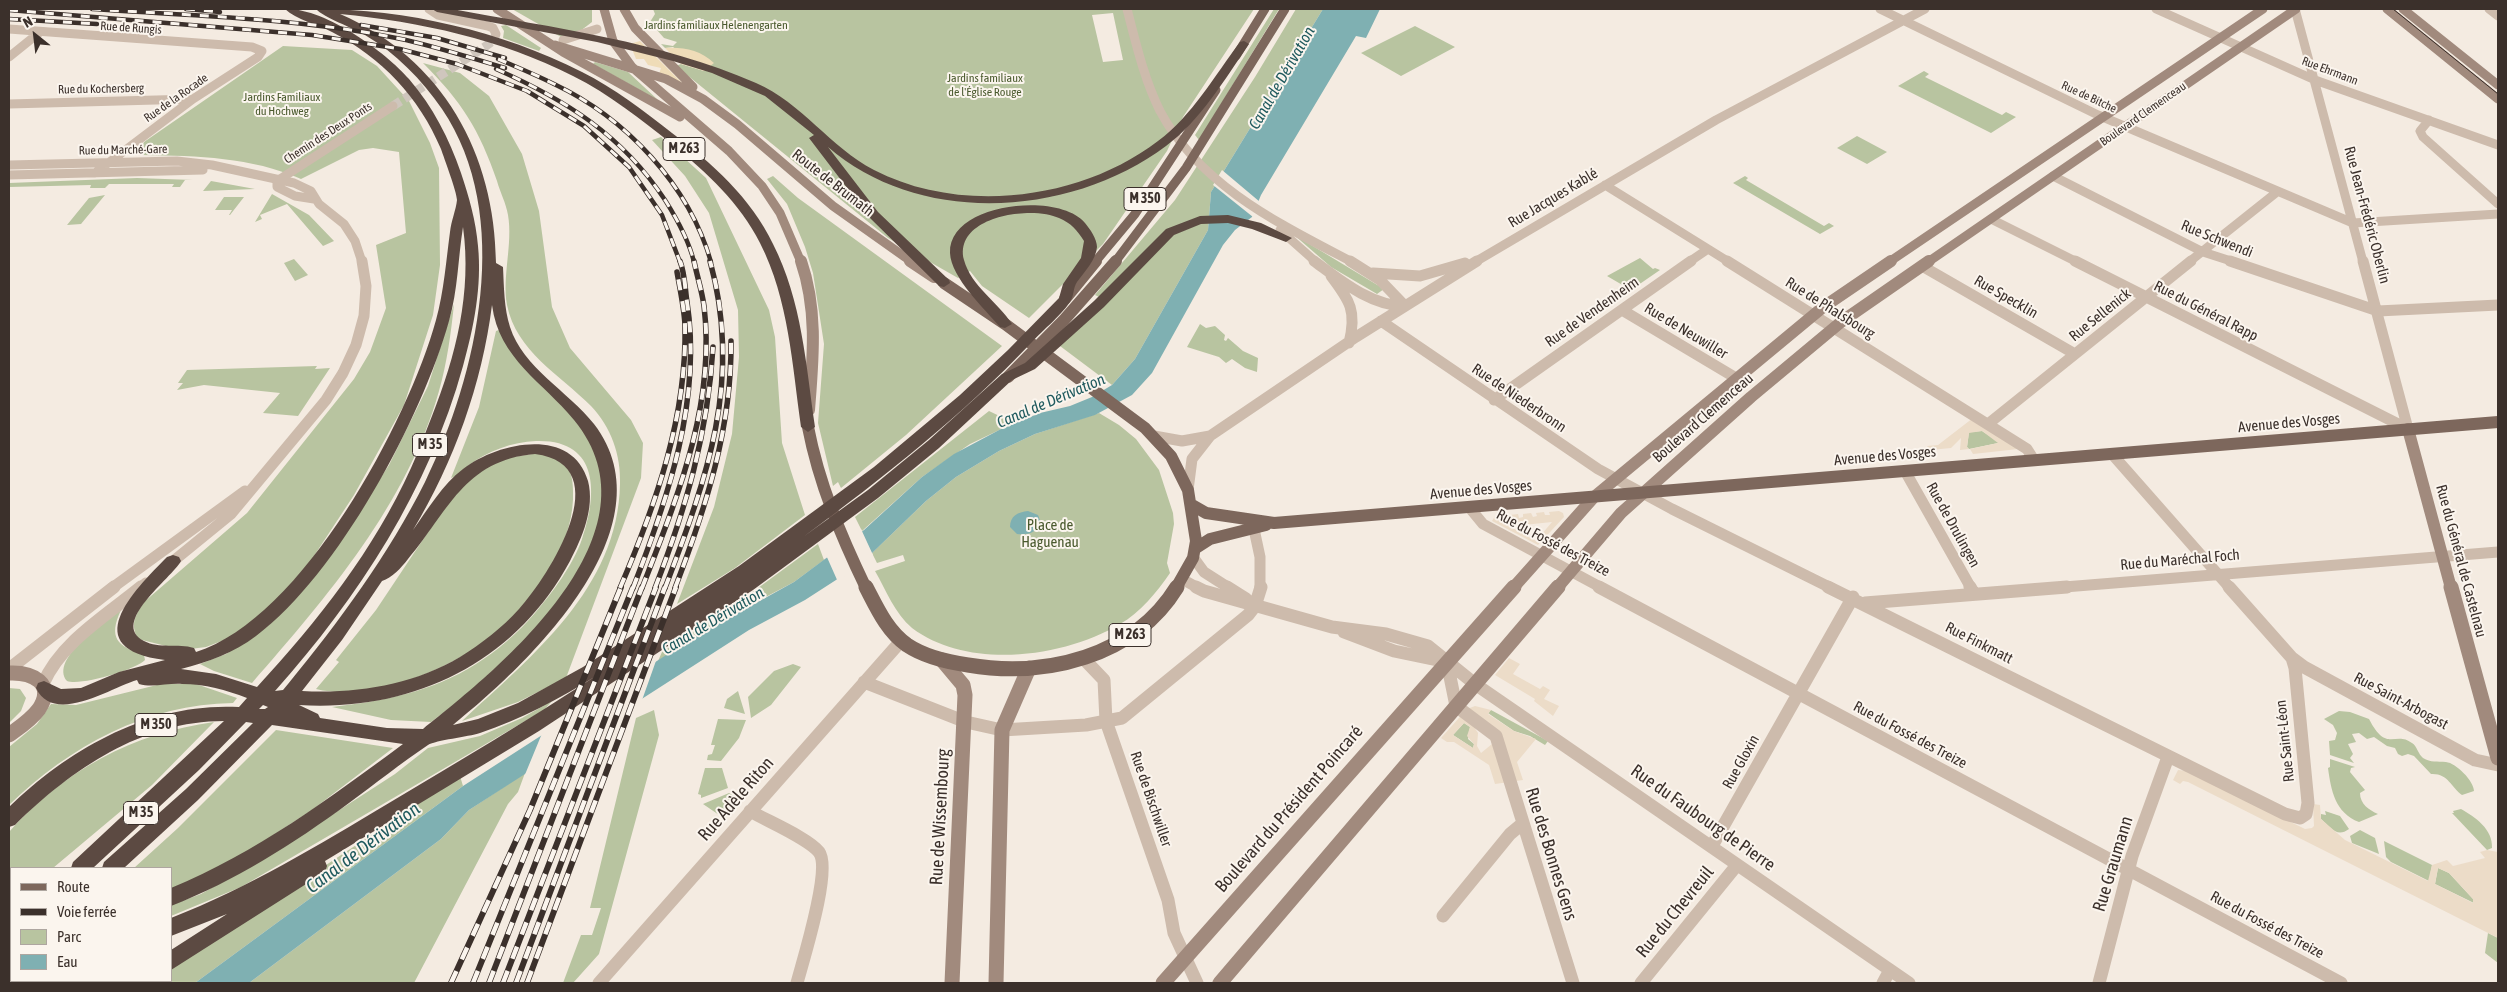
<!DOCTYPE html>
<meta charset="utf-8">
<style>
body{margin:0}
#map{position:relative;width:2507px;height:992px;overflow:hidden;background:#f4ebe1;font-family:"Asap Condensed",sans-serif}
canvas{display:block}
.frame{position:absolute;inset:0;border:10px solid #3b302b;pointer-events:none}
.legend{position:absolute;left:10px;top:867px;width:162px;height:115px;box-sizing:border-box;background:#fbf5ee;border:1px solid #aea6a0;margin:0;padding:6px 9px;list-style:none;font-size:15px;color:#3b302b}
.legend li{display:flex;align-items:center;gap:10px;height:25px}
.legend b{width:25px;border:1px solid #aea6a0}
.north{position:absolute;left:10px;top:10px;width:50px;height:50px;-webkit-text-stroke:4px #fbf5ee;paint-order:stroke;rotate:331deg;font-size:14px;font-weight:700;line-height:20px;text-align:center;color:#3b302b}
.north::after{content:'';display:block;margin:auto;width:18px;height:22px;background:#3b302b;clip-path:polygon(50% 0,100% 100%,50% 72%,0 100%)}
</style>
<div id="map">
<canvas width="2507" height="992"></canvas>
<div class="frame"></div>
<ul class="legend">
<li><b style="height:6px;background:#7d675c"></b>Route</li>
<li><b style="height:6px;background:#3b302b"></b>Voie ferrée</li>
<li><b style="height:14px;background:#b8c4a0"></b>Parc</li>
<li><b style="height:14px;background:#7fb0b2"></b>Eau</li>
</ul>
<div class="north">N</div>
</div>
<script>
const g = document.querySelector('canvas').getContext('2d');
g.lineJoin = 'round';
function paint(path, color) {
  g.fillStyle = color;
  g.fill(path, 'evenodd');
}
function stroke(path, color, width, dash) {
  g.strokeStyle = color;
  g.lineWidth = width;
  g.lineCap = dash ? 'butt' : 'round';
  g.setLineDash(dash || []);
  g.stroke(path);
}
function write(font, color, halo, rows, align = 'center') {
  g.font = font + ' "Asap Condensed",sans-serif';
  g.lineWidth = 4;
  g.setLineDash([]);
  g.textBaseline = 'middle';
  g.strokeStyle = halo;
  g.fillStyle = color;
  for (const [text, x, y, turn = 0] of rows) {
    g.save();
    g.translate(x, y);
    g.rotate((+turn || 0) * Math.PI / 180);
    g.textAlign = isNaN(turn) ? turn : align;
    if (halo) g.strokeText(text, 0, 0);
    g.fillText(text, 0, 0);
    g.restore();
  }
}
paint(new Path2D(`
 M512 9H592V22L579 32 561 37Z
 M653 9H1254L1183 117 1167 151 1103 244 1029 318 982 286 970 271 958 278 888 238 676 66 681 64 704 71 673 47 665 48 661 44 673 46 677 42 664 38 650 22 655 14ZM1113 13 1123 60 1103 62 1092 15Z
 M1274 9H1279L1199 140 1195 135Z
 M1296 9H1323L1211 192 1208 230 1135 359 1112 385 1060 346 1099 297 1095 295 1175 200 1255 77Z
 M506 25 541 48 539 51 503 38 504 31 501 26Z
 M1415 26 1455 47 1401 76 1361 53Z
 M283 46 352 50 377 66 409 101 430 143 439 168 440 265 433 315 404 405 354 495 310 562 271 607 232 637 206 647 182 650 138 639C130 624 135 616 144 602L247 513 354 379 370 352 386 308 376 245 406 233 399 152 373 148 359 150 301 179C251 157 198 156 144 155L139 151 144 142Z
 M595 62 628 72 658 100 593 64Z
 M423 63 460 73 489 96 522 154 539 211 552 307 570 348 631 420 643 443 641 478 566 678 518 702 462 721C532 656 618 588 620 484 621 455 611 427 591 406 560 375 516 351 507 305 502 276 513 244 508 215 506 203 500 192 497 181 479 129 462 102 423 63Z
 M1924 71 1929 74 1925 77 2002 115 2006 112 2016 117 1991 133 1898 86Z
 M1857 136 1887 152 1867 164 1837 148Z
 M661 137 706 178 769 310 775 337 782 443 805 515 735 568 677 604 714 507 732 434 739 357 738 310 709 213 685 176 652 140Z
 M773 176 798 198 1002 346 906 435 841 488 838 482 833 486 818 423 824 344 813 273 805 247 787 204 767 179Z
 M1745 176 1748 178 1746 180 1824 226 1829 223 1834 226 1820 234 1733 183Z
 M137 178 193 180H185L180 187H172L174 184H109L105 188H90L91 185 9 187V183Z
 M211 181 255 189 203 191Z
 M272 194 309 215 334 241 323 246 287 204 260 215 262 219 255 222Z
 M105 195 81 224 67 225 89 198Z
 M224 197H244L230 215H229L232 210H215Z
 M1293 234 1384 289 1377 294 1331 267Z
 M1640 258 1653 269 1655 268 1660 270 1631 290 1607 276Z
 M294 259 308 275 295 281 284 263Z
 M454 304C451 333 447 363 439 391 407 504 328 596 252 683L214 671 200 664 226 654 269 625 289 605 338 543 389 465 428 386Z
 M1200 324 1206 328 1215 326 1225 335 1224 340 1226 341 1228 338 1243 351 1258 358 1257 372 1245 368 1232 359 1226 363 1219 357 1187 347Z
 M499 330 591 435 606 487 595 546 570 591 526 640 463 698 431 722 391 720 332 707C383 701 432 692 476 664 497 651 519 632 535 613 553 592 573 565 582 539 598 493 599 439 536 441 512 442 488 451 469 465 463 469 458 476 451 478L479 407 496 331Z
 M317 366 315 369 330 368 298 416 263 413 280 393 204 385 177 390 183 383H178L187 370Z
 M989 411 1014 423 970 444 922 477 862 531 855 517Z
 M1099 413 1119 425 1136 439 1159 470 1173 513 1174 524 1167 563 1170 573C1157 592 1140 613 1120 624 1063 658 968 670 912 628 895 614 886 590 875 571L905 561 903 555 877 563 872 553 926 501 956 477 999 451 1035 434Z
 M1982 431 1998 441V443L1969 449 1967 447 1969 432Z
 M539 453C550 457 561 459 568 469 572 474 573 484 573 491 575 538 544 585 513 618 471 662 376 704 316 689L339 662 336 660 376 610 450 499 465 482 500 459Z
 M818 544 824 560 794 582 724 619 658 661 662 652 743 599Z
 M121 610C108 638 117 646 144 655L145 660C135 670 81 686 67 681 49 659 105 622 121 610Z
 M793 664 801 667 771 705 751 718 748 697 774 671Z
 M161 684H196L237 698 233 703C147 704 70 746 9 805V747L37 724 51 704 76 705Z
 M9 688 20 689 26 698 21 711 9 723Z
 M738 691 745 714 724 708 727 699Z
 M552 701 544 710 241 887 171 916V905L201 894 276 851 395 774 428 748 480 736 522 718Z
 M654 710 659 735 599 954 573 983H563L581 935H592L601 908H590L636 718Z
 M1491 710 1548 741 1545 745 1530 736 1514 731 1488 713Z
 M2339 711 2350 712 2369 719C2387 754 2395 730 2412 743 2417 746 2418 754 2423 758 2431 763 2437 761 2446 762 2456 763 2474 781 2474 791L2462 795C2451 787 2448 773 2431 774L2414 756 2408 754 2402 756 2398 754 2395 748 2387 746 2374 737 2367 739 2359 733 2352 734 2356 742 2348 744 2353 754 2350 758 2354 763 2330 755 2329 741 2335 740 2337 733 2333 725 2324 719Z
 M718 719 746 720 739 738 721 761 707 760 708 755 712 754 715 745H711Z
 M214 722 152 785 53 868H11V899L9 898V832C63 771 133 733 214 722Z
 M1464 723 1470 727 1468 739 1474 744 1473 748 1453 735Z
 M276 730 393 748 312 810 230 863 171 889V868H134L178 828Z
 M2330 759 2355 767 2351 768 2350 772 2365 790 2360 793C2360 804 2369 810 2378 814L2359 822C2335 813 2331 790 2328 768L2330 767Z
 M705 768H722L728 788 701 798V795L698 794Z
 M525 773 518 792 508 804 414 983H249L441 839 469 810Z
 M460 776 463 786 195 983H148L152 981H171V968Z
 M729 793 738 798 722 817 703 804Z
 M2461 809C2475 817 2493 829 2492 848L2487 850 2452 813H2454L2453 811Z
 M2325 811 2340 816 2349 829C2337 838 2331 828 2321 819V814L2326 815Z
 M2360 830 2375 838 2379 854 2352 843 2350 836Z
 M2384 841 2432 865 2429 881 2391 862 2386 857Z
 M2438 868 2449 873 2473 899 2474 903 2435 884Z
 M2488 933 2498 938V963L2485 953Z
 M11 968V981H115L111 983H9V970Z`), '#b8c4a0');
paint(new Path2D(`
 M640 41 684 85 659 74 661 68 648 65 644 59H636L630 44Z
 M665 48C684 47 700 50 714 63L704 71 681 64Z`), '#efdcb8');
paint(new Path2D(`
 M1973 418 2018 449 1973 454 1970 449 1998 443 1982 431 1969 433 1967 447 1969 449 1960 450 1961 438 1951 448 1930 450 1927 446 1938 445Z
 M1559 511 1563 513 1564 517 1538 545 1492 521 1495 516 1497 520H1501L1500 516H1505L1507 519H1511L1510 515 1518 514 1519 518 1523 517V514L1531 513 1533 517 1537 516 1536 513 1544 512 1545 515H1550L1549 512ZM1552 522 1536 541 1509 526H1514Z
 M1509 658 1520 664 1513 674 1540 689 1543 686 1550 690 1544 699 1559 706 1553 716 1534 701 1535 699 1495 675Z
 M1475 706 1491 710 1488 714 1514 731 1536 739 1517 762 1523 780 1495 784 1489 765 1454 742H1447L1441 738 1467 709ZM1464 723 1470 727 1467 736 1474 744 1473 748 1453 735ZM1474 727 1489 736 1492 744 1481 753 1477 746 1478 733Z
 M2178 770 2187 771 2305 829 2312 828 2314 826 2313 804 2320 805 2321 819 2345 840 2428 881 2432 865 2447 860 2453 866 2485 858 2480 852 2487 850 2498 852V938L2188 782 2183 781 2180 784 2173 780ZM2438 868 2449 873 2473 899V903L2435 884Z`), '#ecdcc8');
paint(new Path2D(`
 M1323 9H1380L1366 38 1356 36 1261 195 1252 217 1235 230 1223 245 1152 373 1132 395 1095 415 1035 434 999 451 956 477 926 501 869 556 836 580 805 600 749 630 469 810 441 839 249 983H195L463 786 691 639 794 582 864 530 922 477 954 454 1001 429 1040 413 1070 406 1092 397 1112 385 1135 359 1208 230 1211 192Z
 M1028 511 1038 515 1041 523C1036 533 1028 535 1017 534L1010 527C1010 516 1018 512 1028 511Z`), '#7fb0b2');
paint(new Path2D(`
 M1222 170 1260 202 1255 216 1253 217 1213 185Z
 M861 529 873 555 838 582 826 555Z
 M657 658 641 703 524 777 543 731Z`), '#f4ebe1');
stroke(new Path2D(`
 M393 106 486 46 494 40 496 34`), '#cfc6bd', 9, [9, 4.5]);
stroke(new Path2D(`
 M429 9 438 15 488 26 493 28 496 34
 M1127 9C1136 43 1144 79 1160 111 1200 186 1280 224 1352 262
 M1880 9 2098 115 2353 223 2498 214
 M2156 9 2315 80 2498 145
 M2295 9 2363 262
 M2489 9 2498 16
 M9 29 252 47 262 51 258 57 193 99 95 173
 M563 40 597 29
 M9 57 40 32
 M9 104 193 99
 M2429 120 2420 131 2423 137 2498 204
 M9 165 177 161 212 165 294 183 311 191 319 204 344 224 355 241 362 262
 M9 175 203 170
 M2053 176 2203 252 2234 262
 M277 181 393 106
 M277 181V187L295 196 314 199
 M1605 185 1729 262
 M1991 219 2077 262
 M1280 230 1316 262
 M1475 262 1716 120 1925 9
 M1689 262 1708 249
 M2189 262 2277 192`), '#cdbbac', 9);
stroke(new Path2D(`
 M1314 261C1340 280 1371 306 1405 306
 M1350 261 1380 280 1405 306
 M1727 261 2027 449 2034 460
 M2075 261 2408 429
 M2230 261 2378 311 2498 305
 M2363 261 2408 429
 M1922 266 2075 354
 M1373 273 1420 276 1465 263
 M1331 276C1350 301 1357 311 1349 343
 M1622 310 1736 378
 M1381 321 1598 469 1672 509 1831 588
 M1494 400 1691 261
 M1988 424 2191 261
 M1154 436 1182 441 1210 436
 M2112 454 2230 588
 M1905 471 1971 588
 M1188 490 1192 459 1210 436 1356 337 1477 261
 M1469 507 1483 524 1602 588
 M1254 529 1260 557V588
 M1193 557 1204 572 1229 588
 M166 567 231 514 326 400 343 373 356 345 364 316 366 286 362 261
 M1182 579 1198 588
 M112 588 245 491
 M140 588 146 583
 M2052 588 2498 552`), '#cdbbac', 11);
stroke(new Path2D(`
 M1196 587 1204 591 1332 627 1386 634 1428 646 1475 684 1909 983
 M1227 587 1246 599
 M1599 587 2341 983
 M1828 587 2285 814 2300 818 2306 814 2308 803 2295 668 2292 658
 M1970 587 1974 594
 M2229 587 2292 658 2304 667 2475 760 2498 765
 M1865 603 2067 587
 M1344 632 1394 651 1447 662
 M1083 658 1104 680 1106 721 1168 900 1174 933 1197 983
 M1447 662 1456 706 1496 736 1573 983
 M9 669 114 587
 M864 682 966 722 1002 730 1086 725 1122 718 1248 615 1255 606 1261 587
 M43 684C61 642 107 615 141 587
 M750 811C767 821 808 838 819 852 832 869 803 960 797 983
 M1712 846 1853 597
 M1443 916 1510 834 1522 824
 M599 983 901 641
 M1641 983 1737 865
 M1883 983 1890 970
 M2099 983 2132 856 2168 757`), '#cdbbac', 13);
stroke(new Path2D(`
 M497 9 563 52 680 117
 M604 9 613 41 632 67 729 151 762 186 780 213 801 262
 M624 9 635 28 693 87
 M2387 9 2498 99
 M2403 9 2498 85
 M555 45 666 79 703 99 737 124 833 206 912 262
 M1889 262 2263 9
 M1928 262 2296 9`), '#a18a7d', 9);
stroke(new Path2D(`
 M801 261C818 310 813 359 809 410
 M910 261 934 277
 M2408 429 2451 588
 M1513 588 1594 497 1822 308 1891 261
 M1557 588 1621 513 1751 397 1841 322 1929 261`), '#a18a7d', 12);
stroke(new Path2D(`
 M2451 587 2498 758
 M942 660 963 685 965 695 952 983
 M9 673C32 672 56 683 39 709 31 720 20 727 9 735
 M996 983 1002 730 1029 668
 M1163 983 1514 587
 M1220 983 1558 587`), '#a18a7d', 15);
stroke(new Path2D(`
 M1236 56 1265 9
 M1095 262 1135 214 1216 90
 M1115 262 1186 168 1285 9`), '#7d675c', 9);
stroke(new Path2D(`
 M944 283 1005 324 1145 428 1171 456 1188 490 1196 541 1193 558 1176 588
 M1065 299 1096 261
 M1008 377 1064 320 1116 261
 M808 427C819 484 841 536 866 588
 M1192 505 1206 513 1274 523 2498 422
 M1196 548 1210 539 1266 525`), '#7d675c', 12);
stroke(new Path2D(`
 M866 587C877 608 887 631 907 645 925 657 947 662 968 665 1045 678 1134 657 1177 587`), '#7d675c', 15);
paint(new Path2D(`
 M285 9C323 7 385 51 409 79 433 107 449 138 461 173 469 197 476 221 478 246 482 286 474 327 463 366 429 489 359 597 275 691L283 690 288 684C339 622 389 554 425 482 478 375 514 215 442 109 422 80 396 53 365 35 353 28 323 17 316 9 406 9 501 31 582 72 614 88 644 111 672 133 712 163 751 198 773 244 802 301 806 365 815 427L808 432 801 427C792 365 789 300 760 243 740 203 707 173 673 145 642 120 609 94 573 76 500 39 421 22 340 14 443 59 495 154 496 263L503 267C504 287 504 308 510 327 523 368 568 391 594 424 673 527 528 665 453 725L478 719 518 703 583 667 739 566 874 467 960 395 1008 350 1059 298 1063 284 1081 258 1084 241C1077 230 1071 223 1059 218 1032 205 953 216 964 260 971 286 998 302 1012 324L1005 328 1000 327C985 309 951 278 950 253 948 203 1059 191 1085 223 1090 229 1097 239 1097 247 1096 260 1084 272 1077 282 1073 288 1074 295 1071 300 1064 313 1043 330 1032 342 963 415 883 478 803 537L868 490 929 440 1002 374 1025 363 1094 301 1166 229 1200 216 1228 215 1261 223 1292 238 1286 242 1252 229 1228 223 1201 224 1174 235 1104 307 1035 369 1012 380 939 448 878 498 753 590 539 731 325 861 327 866 325 872 171 970V950L227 914 171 936V918C250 887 317 846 389 803 458 762 528 720 596 676 559 699 521 719 480 733 468 737 436 740 428 745 401 763 375 784 349 803 293 844 235 881 171 906V888C256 853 330 798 403 744L272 725 198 800 124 868H102L104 862 186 789 253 723 246 722 199 770 93 868H71L73 862 224 721C142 721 72 769 15 825L9 827V807C70 748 151 702 239 707L247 698C226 690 205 684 182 684 168 683 152 688 139 684L137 680C112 687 54 726 36 688L38 683 44 681 61 689 81 688 119 672 165 660C76 649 133 591 167 557L173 555 179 557 181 561C172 578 109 623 144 641 159 649 178 643 194 648L196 652C302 619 408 422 436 320 444 291 446 261 450 232 451 221 456 210 457 200 457 192 444 158 441 149 419 97 382 58 332 32 318 24 296 20 285 9ZM463 227C472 292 456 356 432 416 425 433 419 451 411 468 374 550 318 621 257 687L216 674 181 669C208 662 234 653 256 636 338 575 422 418 449 321 458 290 458 258 463 227ZM492 305C499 359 543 382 574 420 666 532 503 666 423 729L387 728 320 718 318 714 299 705C413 712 515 663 570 561 582 538 595 508 588 481 572 426 498 442 463 469 442 485 428 509 413 530 454 462 482 384 492 305ZM535 454C620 465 549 576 519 609 502 628 481 644 460 657 413 685 356 694 302 691L342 640 382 581C392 578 401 568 408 559 448 512 464 460 535 454ZM263 705 268 707 265 709H259Z
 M432 9H452C554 28 660 41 756 83 802 103 830 147 874 170 961 215 1081 200 1158 141 1192 116 1215 75 1240 42L1244 41 1249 44C1225 79 1200 121 1166 146 1071 217 920 227 828 147L878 212 949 280 950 283 944 287 939 286 870 218 809 138 814 135 765 96 712 73 673 61 597 42 437 12Z
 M9 902 11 903V935L9 936Z
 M9 942H11V962H9Z
 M127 981H150L149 983H126Z`), '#5c4a42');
stroke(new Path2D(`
 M2393 9 2498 94`), '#3b302b', 1);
const railFar2 = new Path2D(`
 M92 9C196 16 304 18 406 40 440 48 472 58 505 68
 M186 9 220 12
 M9 10 312 35 400 49 457 64 527 91 584 126 629 167 662 215 680 262
 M9 19 97 24
 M361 25 437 38 505 58
 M498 59C517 67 536 75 554 84 626 118 689 185 711 262
 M496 69C566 100 622 135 665 200 677 219 689 241 694 262`);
const railFar1 = new Path2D(`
 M620 588C656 504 687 417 685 325 684 307 680 289 677 272
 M633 588C668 498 702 400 687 302 685 289 685 274 680 261
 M642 588C677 498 716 405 704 306 702 291 697 276 694 261
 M655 588C686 508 708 433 713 347
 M665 588C707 478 743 380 710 261
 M675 588C706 507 732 428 731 341`);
const rail = new Path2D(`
 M451 983 530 810 621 587
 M473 983 633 587
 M489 983 642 587
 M503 983 656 587
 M516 983 665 587
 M527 983 676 587`);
stroke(railFar2, '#3b302b', 4.5);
stroke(railFar1, '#3b302b', 5.5);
stroke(rail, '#3b302b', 6);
stroke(railFar2, '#fbf5ee', 3, [9]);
stroke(railFar1, '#fbf5ee', 4, [11]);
stroke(rail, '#fbf5ee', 4.5, [13]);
write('12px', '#4a5a2e', '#fbf5ee', [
 ["Jardins familiaux Helenengarten",716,25],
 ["Jardins familiaux",985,78],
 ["de l'Église Rouge",985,92],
 ["Jardins Familiaux",282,97],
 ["du Hochweg",282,111]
]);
write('12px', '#3b302b', '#fbf5ee', [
 ["Rue de Rungis",131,28,4],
 ["Rue Ehrmann",2330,71,21],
 ["Rue du Kochersberg",101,89,-1],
 ["Rue de Bitche",2089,97,25],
 ["Rue de la Rocade",176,98,-35],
 ["Boulevard Clemenceau",2143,114,-35],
 ["Chemin des Deux Ponts",328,133,-33],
 ["Rue du Marché-Gare",123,150,-1]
]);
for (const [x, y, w] of [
 [684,149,42],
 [1145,199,42],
 [430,445,35],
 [1130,635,42],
 [156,725,42],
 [141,813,35]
]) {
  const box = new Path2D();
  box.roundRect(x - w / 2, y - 11.5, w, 23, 4);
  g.fillStyle = '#fbf5ee';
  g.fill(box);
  stroke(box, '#3b302b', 1);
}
write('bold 14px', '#3b302b', null, [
 ["M 263",684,149],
 ["M 350",1145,199],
 ["M 35",430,445],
 ["M 263",1130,635],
 ["M 350",156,725],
 ["M 35",141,813]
]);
write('15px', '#3b302b', '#fbf5ee', [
 ["Route de Brumath",833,183,38],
 ["Rue Jacques Kablé",1553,198,-31],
 ["Rue Jean-Frédéric Oberlin",2367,215,75],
 ["Rue Schwendi",2217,239,22],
 ["Rue Specklin",2006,297,30],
 ["Rue de Phalsbourg",1830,308,32],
 ["Rue du Général Rapp",2206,311,27],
 ["Rue de Vendenheim",1592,312,-35],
 ["Rue Sellenick",2100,315,-39],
 ["Rue de Neuwiller",1686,331,31],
 ["Rue de Niederbronn",1519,398,34],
 ["Boulevard Clemenceau",1703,418,-41],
 ["Avenue des Vosges",2289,423,-5],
 ["Avenue des Vosges",1885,456,-5],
 ["Avenue des Vosges",1481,490,-5],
 ["Rue de Drulingen",1953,525,61],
 ["Rue du Fossé des Treize",1553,543,28],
 ["Rue du Maréchal Foch",2180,560,-5],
 ["Rue du Général de Castelnau",2461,561,75],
 ["Rue Finkmatt",1979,643,27],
 ["Rue Saint-Arbogast",2401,701,28],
 ["Rue du Fossé des Treize",1910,735,28],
 ["Rue Saint-Léon",2285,741,-96],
 ["Rue Gloxin",1741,762,-61],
 ["Rue de Bischwiller",1151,799,71],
 ["Rue du Fossé des Treize",2267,925,28]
]);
write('15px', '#4a5a2e', '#fbf5ee', [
 ["Place de",1050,525],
 ["Haguenau",1050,542]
]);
write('italic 16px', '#1f5a5e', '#fbf5ee', [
 ["Canal de Dérivation",1282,78,-60],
 ["Canal de Dérivation",1051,401,-23],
 ["Canal de Dérivation",713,621,-31]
]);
write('18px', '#3b302b', '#fbf5ee', [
 ["Rue Adèle Riton",736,799,-49],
 ["Boulevard du Président Poincaré",1289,809,-49],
 ["Rue de Wissembourg",940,817,-87],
 ["Rue du Faubourg de Pierre",1703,818,35],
 ["Rue des Bonnes Gens",1551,854,73],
 ["Rue Graumann",2113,864,-73],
 ["Rue du Chevreuil",1675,912,-51]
]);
write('italic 19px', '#1f5a5e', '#fbf5ee', [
 ["Canal de Dérivation",363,848,-37]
]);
</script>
